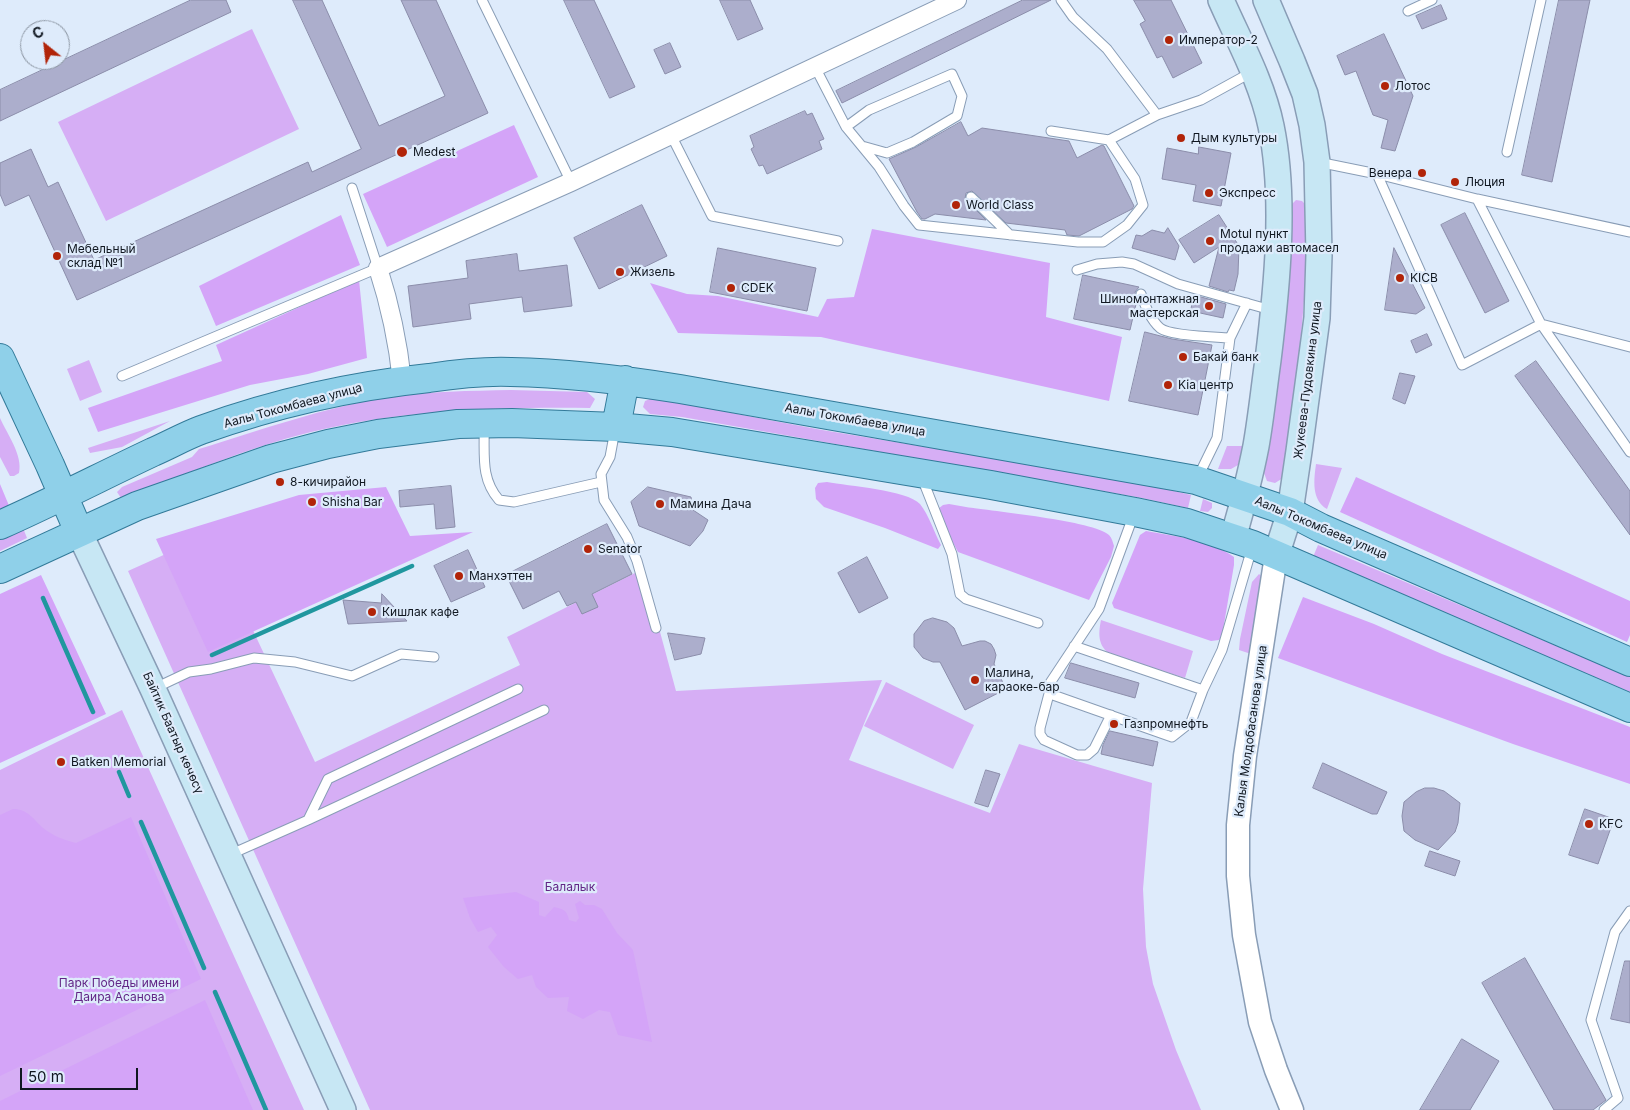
<!DOCTYPE html>
<meta charset="utf-8">
<style>
body{margin:0}
#map{position:relative;width:1630px;height:1110px;overflow:hidden;background:#deebfb;font-family:Inter,sans-serif}
canvas{display:block}
.north{position:absolute;left:20px;top:20px;width:50px;height:50px;box-sizing:border-box;background:#deebfb;border:1px solid #8c96a3;border-radius:50%;rotate:331deg;font-size:14px;font-weight:700;line-height:20px;text-align:center;color:#101720}
.north::after{content:'';display:block;margin:auto;width:18px;height:22px;background:#b12409;clip-path:polygon(50% 0,100% 100%,50% 72%,0 100%)}
.scale{position:absolute;left:20px;top:1068px;width:118px;height:22px;box-sizing:border-box;border:2px solid #101720;border-top:0;padding-left:6px;font-size:15px;line-height:18px;white-space:nowrap;color:#101720;-webkit-text-stroke:4px #deebfb;paint-order:stroke}
</style>
<div id="map">
<canvas width="1630" height="1110"></canvas>
<div class="north">С</div>
<div class="scale">50 m</div>
</div>
<script>
const g = document.querySelector('canvas').getContext('2d');
g.lineJoin = 'round';
function paint(path, color) {
  g.fillStyle = color;
  g.fill(path, 'evenodd');
}
function stroke(path, color, width, dash) {
  g.strokeStyle = color;
  g.lineWidth = width;
  g.lineCap = dash ? 'butt' : 'round';
  g.setLineDash(dash || []);
  g.stroke(path);
}
function write(font, color, halo, rows, align = 'center') {
  g.font = font + ' Inter,sans-serif';
  g.lineWidth = 4.5;
  g.setLineDash([]);
  g.textBaseline = 'middle';
  g.strokeStyle = halo;
  g.fillStyle = color;
  for (const [text, x, y, turn = 0] of rows) {
    g.save();
    g.translate(x, y);
    g.rotate((+turn || 0) * Math.PI / 180);
    g.textAlign = isNaN(turn) ? turn : align;
    if (halo) g.strokeText(text, 0, 0);
    g.fillText(text, 0, 0);
    g.restore();
  }
}
paint(new Path2D(`
 M252 29 299 129 106 221 58 122Z
 M1296 200 1302 201 1307 206C1309 297 1295 387 1283 478L1275 483 1267 481 1264 473 1285 325 1291 205Z
 M89 360 102 392 80 401 67 369Z
 M511 390 587 392 595 399 590 408C496 407 403 410 311 432 245 448 184 476 121 498L117 492 122 487 192 457 199 449C261 430 325 407 389 397 429 391 470 391 511 390Z
 M650 399H658L822 430 1127 480 1191 495 1188 508 1142 498 682 417 650 414 643 407 645 401Z
 M0 418C7 434 23 455 19 473L14 476H10L0 457Z
 M170 421 122 447 90 453 88 448Z
 M1227 446H1243L1238 465 1231 469H1218Z
 M1316 464 1342 468 1327 509C1311 500 1314 479 1316 464Z
 M1203 499 1212 503V508L1208 512 1200 511Z
 M23 528 27 538 0 551V538Z
 M208 535 315 762 520 665 507 637 643 569 676 691 882 680 849 760 990 813 1019 744 1152 783 1143 889 1146 947 1153 984 1176 1050 1201 1110H370L128 571Z
 M1318 545 1630 677V692L1313 557Z
 M1259 574 1266 580 1251 654 1239 650 1240 639 1252 582Z
 M1101 620 1193 651 1185 678 1111 655C1098 646 1098 635 1101 620Z
 M886 682 974 725 953 769 864 726Z
 M122 710 304 1110H0V770Z`), '#d6aef5');
paint(new Path2D(`
 M514 125 538 177 387 247 363 194Z
 M341 215 360 265 216 326 199 286Z
 M872 229 1050 263 1046 317 1122 337 1109 401 821 337 678 333 650 283 687 294 718 296 818 317 827 299 854 297Z
 M359 280 367 358 308 374 250 385 98 432 88 408 222 361 216 345Z
 M1356 477 1630 601V635L1627 642 1340 512Z
 M827 482C848 486 907 490 920 504 929 515 934 532 941 545L938 549 885 528 824 507 816 499 815 488 818 483Z
 M0 484 10 508 0 513Z
 M386 487 410 536 473 532 208 652 156 539 299 495Z
 M949 504 966 507C991 511 1095 521 1109 535 1112 538 1113 543 1114 546L1111 557 1089 600 958 552 941 520 938 509 943 505Z
 M1146 531C1176 537 1209 539 1234 557V565L1222 636 1219 640 1211 641 1114 608 1112 603 1140 535Z
 M41 575 106 714 0 763V594Z
 M1303 597 1374 624 1442 654 1630 727V784L1513 744 1278 658Z
 M13 809C28 809 33 819 43 828 53 836 64 840 76 843L131 817 201 979 0 1076V815Z
 M516 892 539 902V915L545 917 554 907C563 909 567 910 569 920L576 922 579 918 575 904 580 901 585 905H594L602 909 617 933 633 950 652 1042 618 1035 610 1012 599 1010 583 1019 567 1011 569 997 548 998 536 987 532 975 518 979 504 967 488 947 497 935 491 927 478 932 470 918 463 898Z
 M205 1000 253 1110H0V1101Z`), '#d4a4f8');
stroke(new Path2D(`
 M43 598 93 712
 M212 655 412 566
 M119 772 129 796
 M141 822 204 968
 M215 992 266 1110`), '#20979f', 4.5);
const building = new Path2D(`
 M191 0H226L231 12 0 121V90Z
 M293 0H322L379 126 445 96 401 0H436L488 113 77 300 29 195 5 206 0 194V163L31 149 48 187 58 182 94 260 308 162 312 172 361 149Z
 M564 0H594L635 87 610 98Z
 M720 0H750L763 29 738 40Z
 M1023 0H1051L842 103 836 91Z
 M1134 0H1171L1202 63 1173 78 1162 56 1157 58 1140 24 1145 21Z
 M1559 0H1590L1552 182 1522 175Z
 M1441 5 1447 19 1422 29 1416 16Z
 M1384 34 1413 96 1395 151 1381 148 1388 120 1373 115 1356 71 1345 75 1337 56Z
 M670 43 681 67 665 74 654 50Z
 M805 111 807 115 812 113 824 139 819 141 822 149 767 174 763 165 759 166 751 149 754 147 750 136Z
 M961 122 968 136 982 128 1069 141 1077 158 1102 145 1104 146 1134 206 1132 209 1079 236 1067 235 1065 230 1006 223 972 191 966 193 965 199 986 220 935 214 925 219H922L917 212 889 159 916 147Z
 M1199 147 1231 153 1221 206 1193 201 1196 185 1162 179 1167 148 1198 154Z
 M642 205 667 256 599 289 574 238Z
 M1465 213 1509 301 1485 313 1441 225Z
 M1219 215 1239 246 1238 274 1234 291 1229 290 1228 292 1209 286 1219 247 1194 263 1179 240Z
 M1168 228 1179 246 1175 260 1132 248 1136 235 1142 236 1152 230 1164 233Z
 M718 248 816 268 807 311 710 292Z
 M1394 248 1425 308 1416 314 1385 310Z
 M517 254 519 271 567 265 572 306 524 312 522 297 469 304 471 319 413 327 408 286 468 278 466 261Z
 M1083 275 1139 287 1135 292 1137 300 1130 330 1074 319Z
 M1194 295 1226 304 1223 318 1191 311Z
 M1145 332 1172 339 1212 345 1198 415 1129 401Z
 M1427 334 1432 345 1416 353 1411 341Z
 M1536 361 1630 491V535L1515 376Z
 M1400 373 1415 376 1405 404 1393 399Z
 M451 486 455 527 436 529 434 504 400 507 399 491Z
 M648 487 691 497 693 510 708 520 703 531 690 546 639 526 631 502Z
 M607 524 632 574 592 594 598 607 582 614 576 602 567 606 559 591 523 609 506 575Z
 M468 550 485 587 451 602 434 566Z
 M867 557 888 598 859 613 838 573Z
 M382 594 407 621 348 624 343 600 381 603Z
 M933 618 947 622 954 628 962 646 980 641H985L991 644 994 649 996 655 994 664 1006 689 965 710 940 662H933L923 658 914 647V634L924 621Z
 M668 633 705 638 701 654 675 660Z
 M1071 663 1139 683 1135 698 1065 678Z
 M1110 731 1158 742 1153 766 1101 754 1103 745Z
 M1323 763 1387 792 1377 814H1372L1313 788Z
 M986 770 1000 774 988 807 975 803Z
 M1425 788H1434L1444 791 1460 803 1458 823 1455 832 1438 850 1415 840 1404 831 1402 816 1404 802 1416 792Z
 M1585 809 1614 819 1598 864 1569 855Z
 M1430 851 1460 861 1455 876 1425 866Z
 M1525 958 1606 1100 1593 1110H1554L1482 983Z
 M1625 961H1630V1023L1611 1019Z
 M1462 1039 1499 1061 1470 1110H1420Z`);
paint(building, '#acaecc');
stroke(building, '#8b8daa', 1);
const service = new Path2D(`
 M482 0 571 182
 M1061 0 1073 17 1107 49 1157 115 1201 100 1252 72
 M1408 11 1432 0
 M815 67 846 127 879 167 904 206 919 225 1078 242H1103L1127 225 1143 205 1135 179 1109 140 1157 115
 M846 127 869 110 952 74 962 96 957 116 913 142 887 153 862 146
 M1051 131 1109 140
 M671 135 712 216 838 241
 M1507 152 1541 0
 M1318 162 1377 174 1477 199 1630 232
 M1377 174 1462 365 1541 324 1630 452
 M971 197 1010 235
 M1477 199 1541 324 1630 347
 M1077 270 1097 264 1122 262 1134 264 1178 284 1271 310
 M1141 294C1145 305 1150 319 1160 328 1170 336 1216 337 1230 338
 M122 376 378 268 352 188
 M484 426C485 454 480 478 499 500L514 502 601 482
 M615 430 610 457 601 474 604 500 627 537 637 561 656 628
 M922 478 952 554 960 594 966 599 1038 623
 M1197 479 1217 438 1230 338 1247 303
 M1134 514 1099 609 1050 683V690L1053 695 1172 737 1191 722 1203 690 1222 650 1252 548
 M1074 646 1203 690
 M155 688 189 672 211 669 254 658 295 662 352 676 401 654 434 657
 M1050 690 1040 728V734L1044 740 1077 755H1087L1094 749 1111 715
 M308 820 544 710
 M229 855 308 820 328 779 518 689
 M1604 1110 1618 1098 1591 1020 1615 932 1630 911`);
const minor = new Path2D(`
 M402 381C398 342 390 305 378 268L571 182 957 0`);
const tertiary = new Path2D(`
 M1276 556 1245 756 1238 825V876L1244 935 1260 1022 1276 1070 1292 1110`);
const secondary = new Path2D(`
 M1221 0C1239 41 1262 82 1271 126 1286 198 1277 287 1268 360 1264 388 1261 418 1256 446 1250 477 1242 507 1233 538
 M1266 0 1292 61 1305 94 1312 125 1317 162 1319 255 1317 318 1299 451 1290 512 1276 556
 M79 532 153 689 343 1110`);
const primary = new Path2D(`
 M0 358 50 465 79 532
 M616 427 625 380
 M0 525C52 502 102 476 153 452 169 445 185 436 201 430 273 404 352 386 429 378 456 374 484 371 511 372 568 373 624 380 680 389L1196 480 1290 512 1321 528 1630 662
 M0 569 137 506 271 459 328 444 378 434 458 424 512 423 616 427 672 432 991 485 1135 512 1187 523 1253 545 1630 708`);
stroke(service, '#899db6', 11);
stroke(minor, '#899db6', 20);
stroke(tertiary, '#899db6', 25);
stroke(secondary, '#899db6', 28);
stroke(primary, '#327a99', 30);
stroke(service, '#fff', 9);
stroke(minor, '#fff', 18);
stroke(tertiary, '#fff', 22);
stroke(secondary, '#c7e7f4', 25);
stroke(primary, '#8fd0e9', 28);
for (const [x, y, r, color] of [
 [1169,40,5,"#b12409"],
 [1385,86,5,"#b12409"],
 [1181,138,5,"#b12409"],
 [402,152,6,"#b12409"],
 [1422,173,5,"#b12409"],
 [1455,182,5,"#b12409"],
 [1209,193,5,"#b12409"],
 [956,205,5,"#b12409"],
 [1210,241,5,"#b12409"],
 [57,256,5,"#b12409"],
 [620,272,5,"#b12409"],
 [1400,278,5,"#b12409"],
 [731,288,5,"#b12409"],
 [1209,306,5,"#b12409"],
 [1183,357,5,"#b12409"],
 [1168,385,5,"#b12409"],
 [280,482,5,"#b12409"],
 [312,502,5,"#b12409"],
 [660,504,5,"#b12409"],
 [588,549,5,"#b12409"],
 [459,576,5,"#b12409"],
 [372,612,5,"#b12409"],
 [975,680,5,"#b12409"],
 [1114,724,5,"#b12409"],
 [61,762,5,"#b12409"],
 [1589,824,5,"#b12409"]
]) {
  const dot = new Path2D();
  dot.arc(x, y, r, 0, 2 * Math.PI);
  g.fillStyle = color;
  g.fill(dot);
  stroke(dot, '#deebfb', 2);
}
write('12px', '#101720', '#deebfb', [
 ["Император-2",1179,40],
 ["Лотос",1395,86],
 ["Дым культуры",1191,138],
 ["Medest",413,152],
 ["Венера",1412,173,"right"],
 ["Люция",1465,182],
 ["Экспресс",1219,193],
 ["World Class",966,205],
 ["Motul пункт",1220,234],
 ["продажи автомасел",1220,248],
 ["Мебельный",67,249],
 ["склад №1",67,263],
 ["Жизель",630,272],
 ["KICB",1410,278],
 ["CDEK",741,288],
 ["Шиномонтажная",1199,299,"right"],
 ["мастерская",1199,313,"right"],
 ["Бакай банк",1193,357],
 ["Kia центр",1178,385],
 ["8-кичирайон",290,482],
 ["Shisha Bar",322,502],
 ["Мамина Дача",670,504],
 ["Senator",598,549],
 ["Манхэттен",469,576],
 ["Кишлак кафе",382,612],
 ["Малина,",985,673],
 ["караоке-бар",985,687],
 ["Газпромнефть",1124,724],
 ["Batken Memorial",71,762],
 ["KFC",1599,824]
], 'left');
write('12px', '#101720', '#deebfb', [
 ["Жукеева-Пудовкина улица",1308,380,-83],
 ["Аалы Токомбаева улица",293,406,-15],
 ["Аалы Токомбаева улица",855,420,10],
 ["Аалы Токомбаева улица",1321,528,23],
 ["Калыя Молдобасанова улица",1251,731,-82],
 ["Байтик Баатыр көчөсү",173,733,66]
]);
write('12px', '#622686', '#deebfb', [
 ["Балалык",570,887],
 ["Парк Победы имени",119,983],
 ["Даира Асанова",119,997]
]);
</script>
